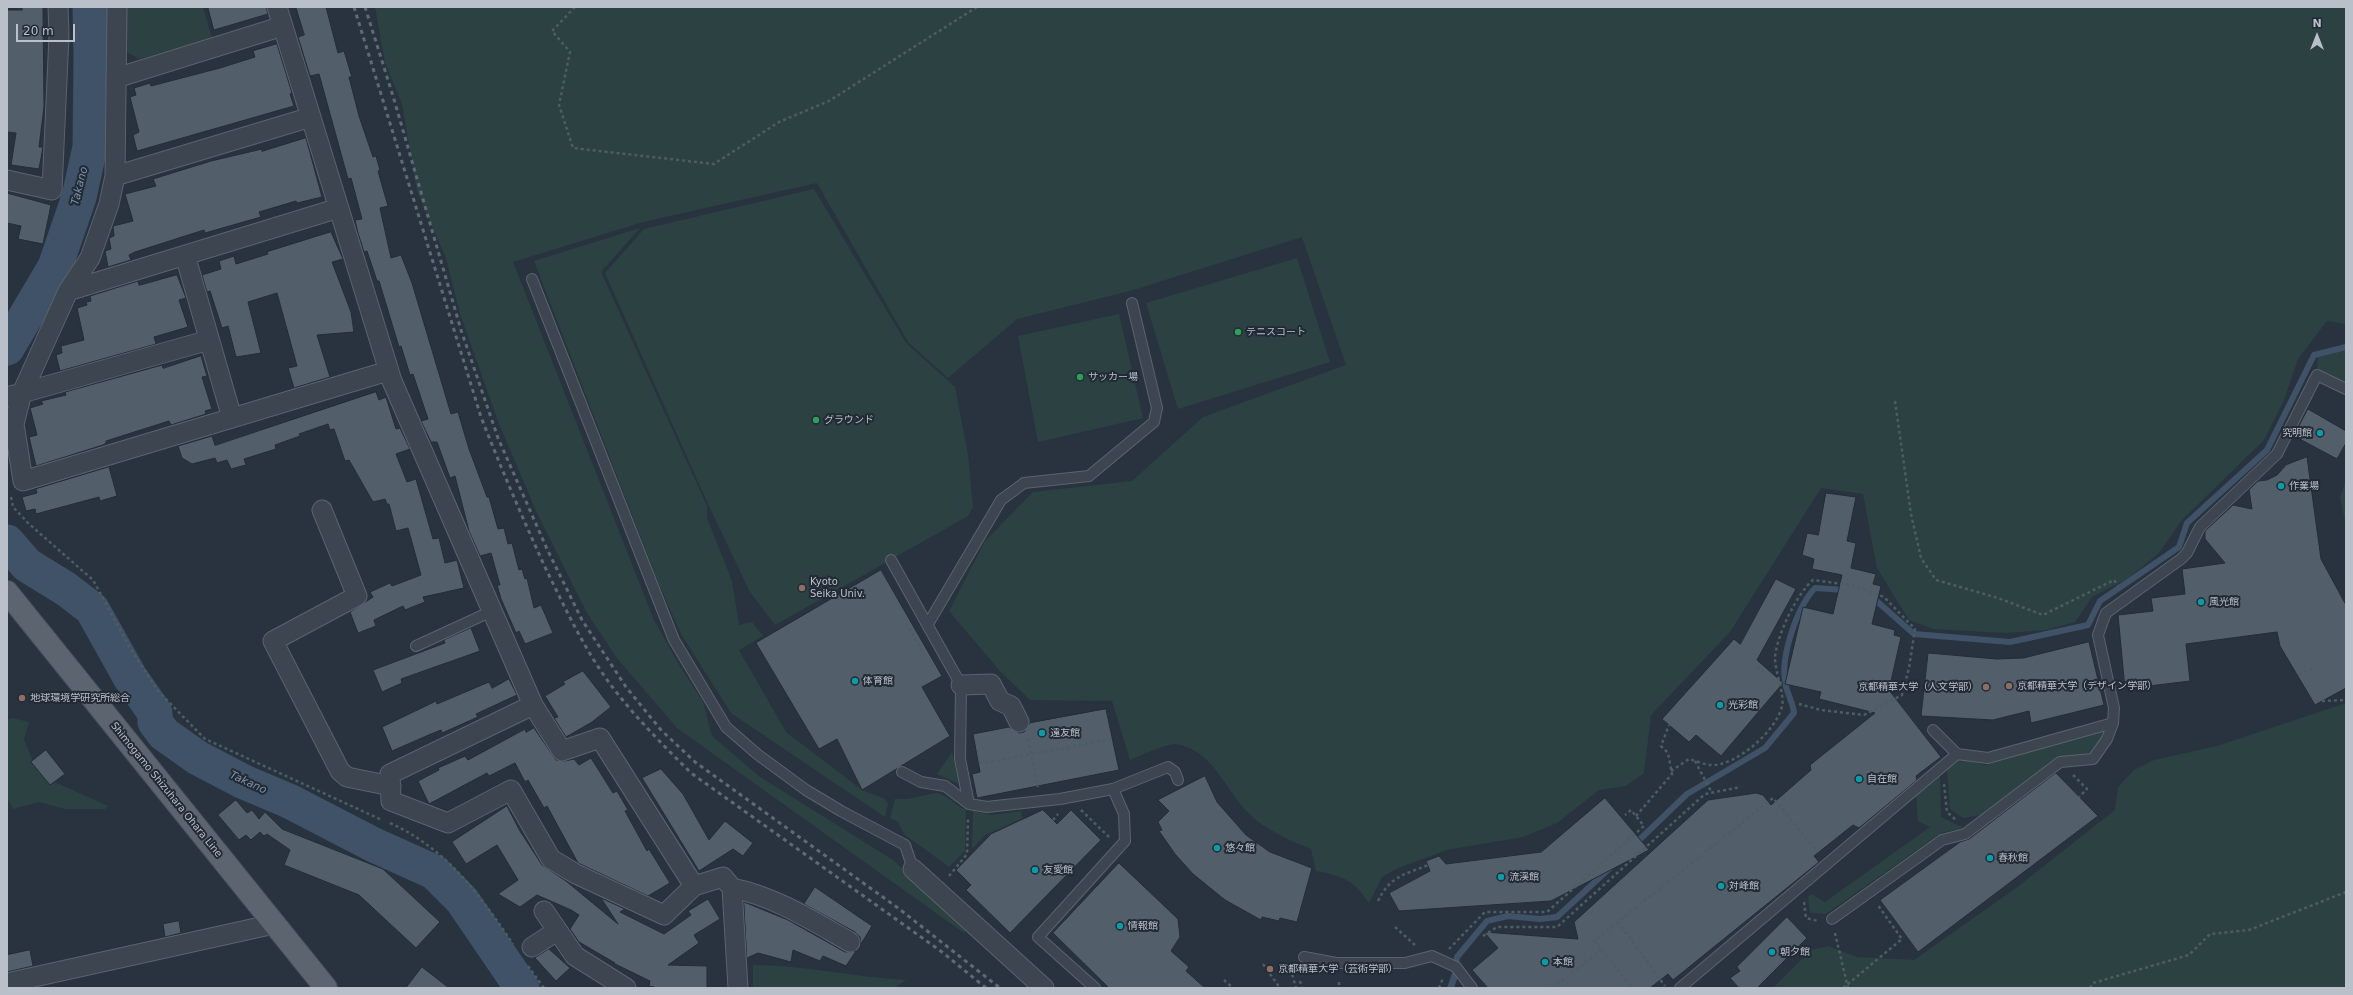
<!DOCTYPE html>
<meta charset="utf-8">
<style>
body{margin:0}
#map{position:relative;width:2353px;height:995px;overflow:hidden;background:#293340;font-family:"DejaVu Sans",sans-serif}
canvas{display:block}
.frame{position:absolute;inset:0;border:8px solid #bac0ca;pointer-events:none}
.north{position:absolute;left:2297px;top:16px;width:40px;height:40px;-webkit-text-stroke:3px #222a35;paint-order:stroke;rotate:0deg;font-size:11px;font-weight:700;line-height:16px;text-align:center;color:#bac0ca}
.north::after{content:'';display:block;margin:auto;width:14px;height:18px;background:#bac0ca;clip-path:polygon(50% 0,100% 100%,50% 72%,0 100%)}
.scale{position:absolute;left:16px;top:24px;width:59px;height:18px;box-sizing:border-box;border:2px solid #bac0ca;border-top:0;padding-left:5px;font-size:12px;line-height:14px;white-space:nowrap;color:#bac0ca;-webkit-text-stroke:3px #222a35;paint-order:stroke}
</style>
<div id="map">
<canvas width="2353" height="995"></canvas>
<div class="frame"></div>
<div class="north">N</div>
<div class="scale">20 m</div>
</div>
<script>
const g = document.querySelector('canvas').getContext('2d');
g.lineJoin = 'round';
function paint(path, color) {
  g.fillStyle = color;
  g.fill(path, 'evenodd');
}
function stroke(path, color, width, dash) {
  g.strokeStyle = color;
  g.lineWidth = width;
  g.lineCap = dash ? 'butt' : 'round';
  g.setLineDash(dash || []);
  g.stroke(path);
}
function write(font, color, halo, rows, align = 'center') {
  g.font = font + ' "DejaVu Sans","Noto Sans JP",sans-serif';
  g.lineWidth = 4;
  g.setLineDash([]);
  g.textBaseline = 'middle';
  g.strokeStyle = halo;
  g.fillStyle = color;
  for (const [text, x, y, turn = 0] of rows) {
    g.save();
    g.translate(x, y);
    g.rotate((+turn || 0) * Math.PI / 180);
    g.textAlign = isNaN(turn) ? turn : align;
    if (halo) g.strokeText(text, 0, 0);
    g.fillText(text, 0, 0);
    g.restore();
  }
}
paint(new Path2D(`
 M126 7H203L212 38 139 59 125 51Z
 M375 7H2346V324L2327 321 2298 359 2284 400 2264 440 2181 521 2159 553 2127 579 2092 597 2075 622 2046 630 2006 633 1933 629 1909 620 1877 568 1863 494 1821 488 1730 632 1651 715 1644 773 1626 786 1599 790 1557 823 1523 837 1446 850 1398 868 1382 877 1369 903C1354 880 1343 876 1316 871L1311 849C1291 841 1273 833 1256 820 1226 796 1217 751 1176 744 1168 743 1139 756 1130 760L1112 701 1030 700 999 670 949 611 985 541 1033 492 1132 481 1203 417 1346 365 1302 237 1130 291 1017 319 948 378 908 342 817 183 643 222 513 262 654 620 678 663 703 702 712 736 760 777 893 860 968 928 964 933 677 728 616 657 587 613 537 513 499 424 460 314 446 258 417 191 402 104 385 63Z
 M814 189 906 343 955 387 968 454 973 507 968 516 775 625 750 592 708 504 605 273 644 229Z
 M640 228 601 272 707 506V518L732 581 739 625 752 622 763 636 739 650 786 732 862 790 883 798 888 803 885 817 731 713 681 634 658 582 534 261Z
 M1297 258 1330 362 1178 409 1146 303Z
 M1119 314 1143 418 1038 442 1018 336Z
 M2346 347V387L2317 375 2318 355Z
 M2346 481V525L2340 498Z
 M2346 703V988H1773L1811 950 1828 946 1857 957 1914 960 2016 888 2115 810 2118 787 2134 770 2154 760 2217 746Z
 M12 718 29 722 24 739 33 762 50 780 108 806 105 809H65L39 802 13 809 7 798V720Z
 M2104 730 2101 741 2089 754 2054 759 1981 815 1963 818 1950 809 1947 769 1959 759 1986 765Z
 M952 752 959 784 937 774Z
 M1940 775 1941 817 1964 828 1941 833 1826 914 1810 913 1808 897 1811 894 1825 902 1930 827 1918 821 1916 794Z
 M935 793C948 794 954 805 966 810L965 851 949 867 904 834 898 822 890 818 895 799H908Z
 M973 811 991 815 1021 811 1022 819 985 835 972 849Z
 M753 965C804 965 854 977 906 980L895 988H753Z`), '#2c4142');
paint(new Path2D(`
 M1452 973 1458 976 1454 988H1447Z`), '#405267');
stroke(new Path2D(`
 M1871 596 1914 634 2010 642 2088 625 2100 601 2179 547 2187 523 2267 450 2314 355 2346 347
 M1634 845 1687 794 1765 748 1794 713C1793 702 1786 692 1785 681 1781 655 1797 607 1815 588L1845 590
 M1455 975 1457 957 1487 921 1508 916 1540 919 1557 917 1610 868`), '#405267', 6);
stroke(new Path2D(`
 M7 348 55 267 79 197 90 147 91 54 90 7
 M7 542 27 565 66 589 92 609 130 677 155 713V722L164 734 198 758 244 782 289 801 374 845 434 872 462 900 522 988`), '#405267', 35);
const building = new Path2D(`
 M22 7H43L44 107 39 147H43L39 169 11 165 16 133 7 132V10H22Z
 M208 7H266L268 14 214 30Z
 M296 7H326L338 53 344 51 352 77H349L359 116 373 157 376 156 380 170 378 171 388 206 380 208 391 258 401 255 412 283 451 414 458 412 469 449 487 497H489L498 529 504 528 508 544 512 543 519 570 522 569 525 579 527 578 534 608 541 605 553 633 525 644 519 631 516 633 501 599 497 585H500L491 553 480 556 469 531 455 476 450 478 437 442H431L421 421 428 419 413 374 410 375 401 346 399 347 379 281H377L367 251 364 252 358 233 355 220 362 219 351 178 348 179 319 74 310 76 298 37 304 35Z
 M277 44 292 93 290 94 294 106 137 151 133 135 139 132 130 97 136 95 134 88 150 83 151 86 220 68 255 57 253 51Z
 M306 138 322 197 297 203 296 201 259 212 261 217 205 233 204 230 135 252 129 255 131 260 108 267 105 251 111 249 109 238 114 236 113 226 133 221 125 194 156 186 153 179 211 161 262 149V151Z
 M7 193 51 205 43 244 18 239 21 226 7 223Z
 M331 232 343 259 332 262 351 312 354 332 317 335 330 377 294 388 288 368 297 366 277 293 248 302 261 353 236 357 228 326 222 328 210 291 207 292 202 275 221 269 219 261 234 256 236 264 268 254 267 252Z
 M177 275 186 298 179 300 188 327 154 337 156 344 60 371 56 355 62 353 61 346 84 340 77 308 87 305 86 302 91 301 90 296 138 281 139 285Z
 M201 356 207 376 202 377 212 409 205 411 206 414 171 425 169 421 106 441V443L103 445 36 466 29 437 37 435 30 408 43 404 41 401 66 395 65 392 162 365 163 368Z
 M376 392 379 400 386 397 396 429 400 428 410 449 396 454 407 482 416 479 433 539 439 538 445 563 457 560 464 588 423 597 425 602 405 610 403 606 374 620 376 626 358 633 350 612 373 597 370 592 390 583 392 586 421 575 408 528 396 531 389 504H387L385 499 373 502 349 460 345 461 334 429 330 430 328 424 299 434 300 436 275 445 276 449 244 459 246 465 231 469 227 460 217 463 215 458 192 464 182 458 178 446 212 436 215 445Z
 M2308 409 2346 431V443L2337 459 2294 436Z
 M2307 457 2321 559 2346 605V688L2315 705 2280 646 2277 632 2186 644 2190 681 2125 689 2118 615 2153 611 2151 598 2185 594 2182 569 2225 563 2205 539V531L2233 505 2252 509 2249 490 2258 481 2267 480 2277 475 2286 465Z
 M109 467 117 496 100 501 99 497 36 514 35 509 26 511 22 497 37 493 36 489Z
 M1826 493 1856 497 1847 541 1856 543 1851 568 1876 574 1873 584 1881 586 1872 624 1895 630 1894 635 1901 637 1889 690 1941 757 1916 776 1917 780 1859 828 1853 825 1814 856 1819 862 1673 980 1668 974 1650 988H1488L1472 970 1498 948 1484 932 1578 939 1574 922 1708 800 1756 793 1763 795 1771 805 1811 770 1810 765 1875 713 1819 699 1821 692 1785 684 1803 607 1833 614 1842 575 1812 569 1814 559 1802 555 1807 533 1818 535Z
 M881 570 942 676 922 687 950 736 862 790 837 739 819 749 756 643Z
 M1776 579 1796 589 1757 660 1783 683 1721 756 1696 735 1689 742 1662 719 1734 639 1740 644Z
 M471 628 480 651 401 679 402 683 382 692 373 670 445 643 444 640Z
 M2089 642 2104 705 2031 723 2029 711 1993 720 1921 716 1928 653 1997 659 2023 658Z
 M583 671 611 707 592 722 566 737 554 718 558 717 545 696 565 684 563 682Z
 M509 679 517 695 476 714 478 717 442 733 441 730 431 734 392 751 382 727 436 701 437 704 489 682 492 688Z
 M1106 709 1119 770 977 798 972 774 980 772 973 734 1009 727 1019 733 1024 732 1030 723Z
 M534 728 556 760 565 761 574 759 579 765 591 758 613 793 617 791 628 810 625 811 647 851 649 849 670 883 648 896 578 863 547 806 544 808 528 780 525 782 515 763 489 776 487 773 429 804 418 781 439 770 438 768 465 756 468 760 525 729 526 732Z
 M46 750 65 774 50 785 31 762Z
 M661 769 683 794 709 840 725 821 753 843 743 856 733 849 699 871 642 778Z
 M2056 773 2098 816 1918 952 1880 900 1960 842 1969 839Z
 M1205 776 1217 802 1246 835 1270 852 1312 868 1297 922 1280 918 1279 921 1262 917 1261 920 1225 900 1193 874 1175 854 1159 831 1162 830 1158 822 1169 811 1158 800Z
 M1605 798 1649 850 1551 901 1399 911 1389 893 1430 871 1426 861 1439 856 1446 864 1541 852Z
 M236 800 247 813 252 810 259 819 265 812 282 829 383 869 440 922 416 948 359 895 284 865 290 850 267 834 264 836 260 832 251 840 246 835 239 840 218 815Z
 M507 806 520 831 542 865 566 881 618 924 601 898 625 909 620 912 664 934 691 915 688 911 708 899 720 919 694 935 699 943 668 965 707 966V988H658L649 986 650 981 613 963H615L579 942 570 929 579 915 571 910 537 895 520 907 498 894 518 880 497 845 466 864 452 842Z
 M1043 810 1057 824 1071 810 1101 840 1010 933 966 890 971 885 956 870 991 834Z
 M1119 863 1178 919 1180 937 1171 951 1189 967 1186 971 1205 988H1109L1053 933Z
 M815 887 872 926 861 944 860 937 855 932 804 904Z
 M744 902 788 920 845 952 856 951 846 966 823 956 820 961 793 950 791 962 758 953 747 958Z
 M1787 917 1807 938 1757 988H1739L1730 978 1740 971 1737 967Z
 M179 921 181 933 165 937 163 924Z
 M549 949 570 968 556 981 535 958Z
 M30 950 33 966 7 972V955Z
 M422 967 449 988H406Z`);
paint(building, '#525e6a');
stroke(building, '#242c37', 1);
const service = new Path2D(`
 M532 279 674 640 726 727 757 754 806 790 841 811 905 845 913 869
 M891 560 961 685 960 759 969 804 987 807 1060 799 1113 789 1168 767 1175 772 1178 780
 M928 624 1001 500 1024 483 1089 476 1154 422 1157 408 1132 303
 M416 646 492 611
 M1957 754 1988 758 2113 723 2114 708 2098 635 2103 621 2106 613 2181 559 2187 553 2200 527 2277 454 2317 375 2346 389
 M902 772 921 782 945 786 969 804
 M1832 919 1942 840 1965 834 2060 762 2093 759 2107 739 2113 723
 M1304 957 1336 963H1405L1432 956 1456 967 1472 988
 M1095 988 1038 937 1125 841 1124 814 1113 789
 M1680 988 1957 754 1933 730`);
const minor = new Path2D(`
 M277 7 392 381 533 705 390 774 391 801 448 823 511 790 551 859 576 874 664 915 694 886 600 738 562 751 533 705
 M116 78 283 26
 M115 176 311 117
 M7 180 52 190 59 36 58 7
 M185 255 232 418
 M68 291 339 208
 M209 340 22 393 14 424 23 481 388 371
 M7 397 22 393 68 291 90 258 109 204 115 176 117 7
 M322 510 357 596 273 641 340 771 347 777 391 786
 M961 685 991 684 1000 701 1011 706 1019 722
 M913 869 1044 988
 M694 886 723 877 732 888 738 988
 M732 888C774 896 813 921 850 942
 M544 911 575 956 626 988
 M532 947 557 931
 M7 983 274 924`);
const primary = new Path2D(`
 M7 592 326 988`);
stroke(service, '#5b636d', 12);
stroke(minor, '#5b636d', 21);
stroke(primary, '#474e59', 24);
stroke(new Path2D(`
 M575 7 552 31 570 52 559 105 573 148 714 164 779 122 829 101 977 7
 M1895 401 1911 514 1921 558 1936 580 1998 598 2043 615 2114 580 2118 586
 M11 497 13 507 28 523 93 580 130 648 158 691 205 739 382 820
 M906 623 924 654
 M1757 667 1764 673
 M2299 675 2313 668
 M2322 701 2346 700
 M1028 739 1038 787
 M1695 761 1712 793
 M979 764 1111 739
 M1671 771 1689 759C1696 761 1703 764 1710 765 1736 767 1777 730 1782 706 1785 695 1775 672 1775 658 1776 637 1797 593 1813 580L1850 585 1884 597 1915 629 1909 668 1902 695 1864 715 1821 710 1799 704
 M2073 775 2087 789 2079 797
 M1944 784 1947 812 1956 820
 M1081 810 1109 837
 M1636 816 1672 774 1668 753 1661 746 1669 725
 M1053 820 1058 814
 M390 823C447 849 479 894 513 944
 M949 876 967 854 968 819
 M1378 901C1390 876 1404 875 1428 865
 M1804 902 1806 918 1818 921
 M1618 922 1665 986
 M1395 927 1415 945
 M1835 933 1848 988
 M1483 936 1497 927H1557L1705 794 1741 787
 M1595 941 1632 988
 M1596 942 1594 941 1773 798 1818 852
 M1449 949 1485 912H1547L1644 826 1631 810 1625 815
 M1289 963 1296 988
 M1263 964 1280 988
 M528 966 544 988
 M1224 980 1233 988
 M1300 981 1302 988
 M1339 982V988
 M1439 988 1443 978
 M1552 988 1602 950
 M1843 988 1902 939 1877 904
 M2090 988 2093 983 2189 955 2210 934 2249 930 2346 892`), '#4b5e60', 2.5, [3, 3]);
stroke(service, '#3d4550', 10);
stroke(minor, '#3d4550', 19);
stroke(primary, '#5b646f', 22);
stroke(new Path2D(`
 M354 7 481 417C501 468 522 517 545 567 567 612 588 658 621 698 642 724 667 749 691 773L942 952 986 988
 M365 7 393 96 461 330 498 438 547 549 582 620 626 687 661 730 695 762 898 908 1000 988`), '#5f6a76', 3, [4, 4]);
for (const [x, y, r, color] of [
 [1238,332,4,"#2e9e5b"],
 [1080,377,4,"#2e9e5b"],
 [816,420,4,"#2e9e5b"],
 [2320,433,4,"#0f9aa8"],
 [2281,486,4,"#0f9aa8"],
 [802,588,4,"#8d6e63"],
 [2201,602,4,"#0f9aa8"],
 [855,681,4,"#0f9aa8"],
 [2009,686,4,"#8d6e63"],
 [1986,687,4,"#8d6e63"],
 [22,698,4,"#8d6e63"],
 [1720,705,4,"#0f9aa8"],
 [1042,733,4,"#0f9aa8"],
 [1859,779,4,"#0f9aa8"],
 [1217,848,4,"#0f9aa8"],
 [1990,858,4,"#0f9aa8"],
 [1035,870,4,"#0f9aa8"],
 [1501,877,4,"#0f9aa8"],
 [1721,886,4,"#0f9aa8"],
 [1120,926,4,"#0f9aa8"],
 [1772,952,4,"#0f9aa8"],
 [1545,962,4,"#0f9aa8"],
 [1270,969,4,"#8d6e63"]
]) {
  const dot = new Path2D();
  dot.arc(x, y, r, 0, 2 * Math.PI);
  g.fillStyle = color;
  g.fill(dot);
  stroke(dot, '#222a35', 1.5);
}
write('10px', '#bac0ca', '#222a35', [
 ["テニスコート",1246,332],
 ["サッカー場",1088,377],
 ["グラウンド",824,420],
 ["究明館",2312,433,"right"],
 ["作業場",2289,486],
 ["Kyoto",810,582],
 ["Seika Univ.",810,594],
 ["風光館",2209,602],
 ["体育館",863,681],
 ["京都精華大学（デザイン学部）",2017,686],
 ["京都精華大学（人文学部）",1978,687,"right"],
 ["地球環境学研究所総合",30,698],
 ["光彩館",1728,705],
 ["遠友館",1050,733],
 ["自在館",1867,779],
 ["悠々館",1225,848],
 ["春秋館",1998,858],
 ["友愛館",1043,870],
 ["流渓館",1509,877],
 ["対峰館",1729,886],
 ["情報館",1128,926],
 ["朝夕館",1780,952],
 ["本館",1553,962],
 ["京都精華大学（芸術学部）",1278,969]
], 'left');
write('10px', '#bac0ca', '#222a35', [
 ["Shimogamo Shizuhara Ohara Line",166,790,51]
]);
write('italic 11px', '#7d92aa', '#222a35', [
 ["Takano",80,186,-76],
 ["Takano",248,783,25]
]);
</script>
